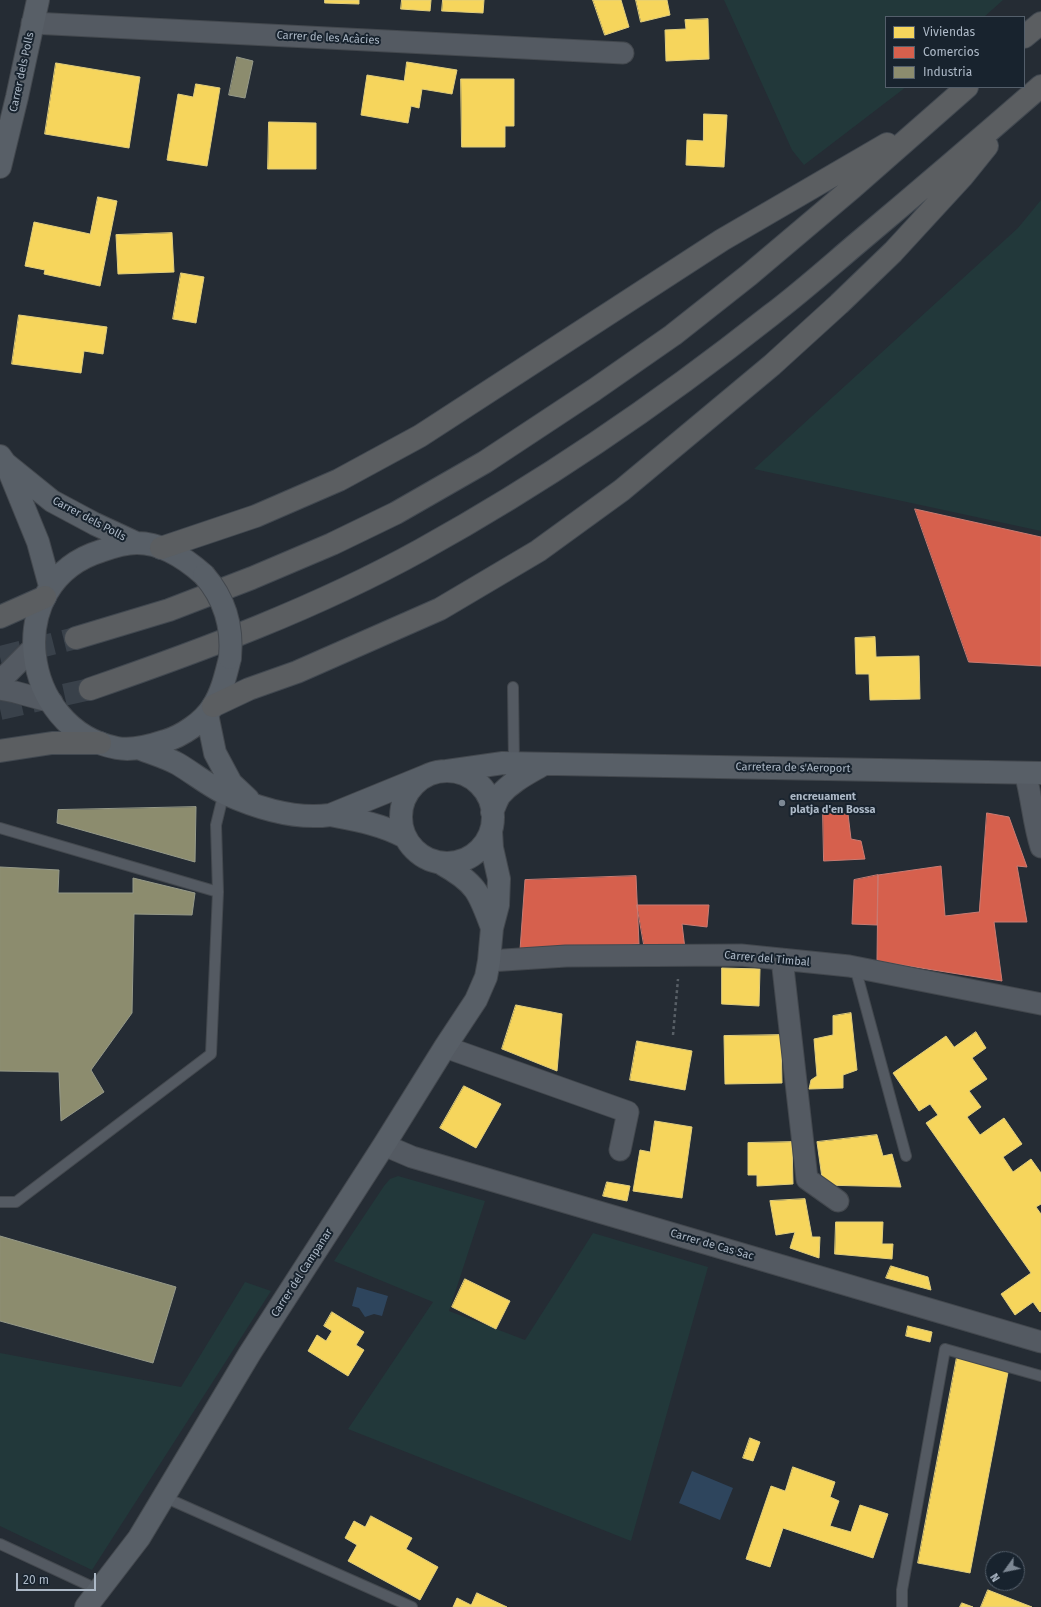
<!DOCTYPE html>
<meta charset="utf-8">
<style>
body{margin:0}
#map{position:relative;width:1041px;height:1607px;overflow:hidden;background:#252c34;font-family:"Fira Sans",sans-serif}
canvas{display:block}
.legend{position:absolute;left:885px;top:16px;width:140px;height:72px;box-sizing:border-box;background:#18232e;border:1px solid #545f6b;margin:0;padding:5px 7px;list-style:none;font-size:12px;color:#adb9c7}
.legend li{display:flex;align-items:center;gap:8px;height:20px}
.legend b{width:20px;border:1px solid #545f6b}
.north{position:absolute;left:985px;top:1551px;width:40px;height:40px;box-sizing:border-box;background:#18232e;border:1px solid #545f6b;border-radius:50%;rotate:237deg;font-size:11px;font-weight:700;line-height:16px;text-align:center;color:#adb9c7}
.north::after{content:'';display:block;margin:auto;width:14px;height:18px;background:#7d8894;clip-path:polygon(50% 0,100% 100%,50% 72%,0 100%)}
.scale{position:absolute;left:16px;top:1573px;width:80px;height:18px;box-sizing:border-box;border:2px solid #adb9c7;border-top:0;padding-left:5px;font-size:12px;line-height:14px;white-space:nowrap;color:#adb9c7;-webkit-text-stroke:3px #18232e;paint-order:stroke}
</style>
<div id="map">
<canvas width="1041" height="1607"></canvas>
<ul class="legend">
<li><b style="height:11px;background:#f6d55c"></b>Viviendas</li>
<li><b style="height:11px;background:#d6604d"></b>Comercios</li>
<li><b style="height:11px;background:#8c8c6e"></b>Industria</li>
</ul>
<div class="north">N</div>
<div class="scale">20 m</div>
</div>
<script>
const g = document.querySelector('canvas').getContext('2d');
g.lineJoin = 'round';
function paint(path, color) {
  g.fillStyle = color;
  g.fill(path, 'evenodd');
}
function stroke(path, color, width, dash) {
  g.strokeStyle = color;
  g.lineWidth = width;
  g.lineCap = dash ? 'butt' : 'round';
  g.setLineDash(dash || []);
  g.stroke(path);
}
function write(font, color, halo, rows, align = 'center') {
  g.font = font + ' "Fira Sans",sans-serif';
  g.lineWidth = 4;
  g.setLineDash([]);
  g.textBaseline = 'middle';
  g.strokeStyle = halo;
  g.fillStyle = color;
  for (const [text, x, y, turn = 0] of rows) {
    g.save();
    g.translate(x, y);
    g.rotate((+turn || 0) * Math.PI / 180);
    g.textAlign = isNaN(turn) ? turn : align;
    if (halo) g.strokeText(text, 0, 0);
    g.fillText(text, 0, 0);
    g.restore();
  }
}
paint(new Path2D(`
 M724 0H1003L984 17H886V87H906L804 165 792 150Z
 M1041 200V531L754 469 1018 228Z
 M398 1176 485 1201 449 1311 525 1340 593 1233 708 1267 631 1541 348 1429 433 1302 334 1261 384 1186 390 1179Z
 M245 1282 271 1291 92 1570 0 1526V1353L181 1387Z`), '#22383a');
paint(new Path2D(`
 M357 1287 388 1296 382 1316 374 1314 365 1317 359 1308 352 1306Z
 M692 1471 733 1488 720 1520 679 1503Z`), '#2e455d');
const homes = new Path2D(`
 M325 0H359V4L325 3Z
 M402 0H431L430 11 401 9Z
 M443 0H484L483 13 442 11Z
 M593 0H621L629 27 605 35Z
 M636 0H667L670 15 641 22Z
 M708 19 709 59 666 61 665 30 686 29 685 20Z
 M407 62 457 70 452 94 422 89 419 108 411 106 408 123 361 115 367 75 404 81Z
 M56 63 140 77 129 148 45 134Z
 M461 79H514V126H505V147H462Z
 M196 84 220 88 207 166 167 160 178 94 193 97Z
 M704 114 727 115 724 167 686 165 687 140 703 141Z
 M269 122 316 123V169H268Z
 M98 197 117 201 100 286 44 274 45 270 25 266 34 222 90 234Z
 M172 233 174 272 118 274 116 235Z
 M181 273 204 277 196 323 173 319Z
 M19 315 107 327 103 354 84 351 81 373 12 364Z
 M875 637 876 657 919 656 920 699 870 700 869 674H856L855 638Z
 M722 968 760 969 759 1006 722 1004Z
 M516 1005 562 1014 557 1071 502 1049Z
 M851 1013 857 1070 843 1075V1088L809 1089 811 1080 817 1076 814 1039 833 1035V1016Z
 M976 1032 986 1048 972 1058 987 1079 969 1091 981 1107 967 1117 980 1135 1004 1118 1022 1144 1003 1157 1013 1172 1031 1159 1041 1173V1204L1036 1207 1041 1214V1311L1040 1312 1033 1302 1015 1315 1001 1294 1031 1273 926 1123 938 1115 930 1104 919 1111 893 1073 946 1036 954 1047Z
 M781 1035 782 1083 725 1084 724 1036Z
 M637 1041 692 1051 685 1090 630 1080Z
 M464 1086 501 1104 476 1148 440 1128Z
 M655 1121 692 1127 682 1198 633 1191 640 1150 650 1152Z
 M877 1135 883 1156 892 1154 901 1187 823 1185 817 1142Z
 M792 1142 793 1184 757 1186V1175H748V1143Z
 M607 1182 630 1186 627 1201 603 1196Z
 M805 1199 812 1237H820L819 1258 790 1248 795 1232 776 1235 770 1201Z
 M836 1222H883L882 1244H893L892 1259 835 1254Z
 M891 1266 928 1277 931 1290 886 1278Z
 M465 1279 510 1301 496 1329 452 1307Z
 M332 1312 364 1332 356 1345 364 1350 348 1376 308 1351 317 1335 326 1341 332 1331 324 1326Z
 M908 1326 932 1332 930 1342 906 1336Z
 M957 1357 1009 1367 970 1573 918 1563Z
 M750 1438 760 1442 753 1461 743 1458Z
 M793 1467 835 1482 830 1497 839 1501 830 1526 851 1532 860 1505 888 1514 873 1558 783 1528 770 1567 746 1559 771 1486 785 1491Z
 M371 1516 412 1538 406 1549 438 1567 420 1600 348 1561 357 1545 345 1538 354 1521 365 1527Z
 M988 1590 1032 1607H981Z
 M477 1593 507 1607H453L457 1598 471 1605Z
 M962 1603 973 1607H960Z`);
paint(homes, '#f6d55c');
stroke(homes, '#e0cd7c', 1);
const shops = new Path2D(`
 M915 509 1041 537V666L969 662Z
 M823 813 848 814 851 839 861 841 865 859 824 861Z
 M987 813 1009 817 1027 867 1017 866 1027 922H994L1002 981 877 961 878 875 941 866 945 916 979 912Z
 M878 875 877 925 852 924 854 880Z
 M636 876 639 944 520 950 525 880Z
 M637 905H709L707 927 682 924 685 949 645 950Z`);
paint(shops, '#d6604d');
stroke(shops, '#ca7b72', 1);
const industry = new Path2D(`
 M237 57 253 61 245 98 229 95Z
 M196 807 195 862 57 823 58 810Z
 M0 867 59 870 58 893H133V878L195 893 192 915 134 914 132 1013 91 1070 104 1092 61 1121 59 1072 0 1071Z
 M0 1236 176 1287 153 1363 0 1321Z`);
paint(industry, '#8c8c6e');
stroke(industry, '#969a89', 1);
stroke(new Path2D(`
 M0 657 76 638
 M0 709 90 689`), '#39414a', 22, [22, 11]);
const lane = new Path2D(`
 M513 687 514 764
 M0 828 218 892
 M855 967 906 1156
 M0 1202H16L211 1054 218 892 216 825 224 792
 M164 1497 412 1607
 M0 1544 99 1590
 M902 1607V1590L945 1349 1041 1376`);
const street = new Path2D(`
 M32 23 623 53
 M0 681 33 648
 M0 689 15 692 52 702
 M1025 773C1032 797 1033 822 1041 847
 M782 959 807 1179 838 1201
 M489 961 566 956 741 955 849 966 1041 1004
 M445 1047 628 1112 620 1150
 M384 1145 412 1157 1041 1342`);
const secondary = new Path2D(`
 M0 167 17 97 38 0
 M0 456 5 463 52 501 95 524 136 543
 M7 466 38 542 50 586
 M204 575C185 558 162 543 137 543 125 543 112 547 101 551 0 582 20 730 117 748 133 751 150 746 165 741 182 736 203 722 213 706 222 692 226 674 230 658
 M207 714 215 753 231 783 248 799
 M138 748C151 753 165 757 178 764 193 773 208 785 224 793 257 808 294 820 330 815L428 775
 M447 771 503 763 1041 773
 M401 817a46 46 0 1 1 92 0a46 46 0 1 1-92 0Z
 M492 812C495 806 497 799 500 795 512 781 529 773 544 764
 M330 815C356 820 381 824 405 837
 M442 864C476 883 479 892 492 928
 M86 1607 139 1538 250 1353 384 1145 445 1047 476 1000 486 977 489 961 492 928 498 905 499 879 492 848 491 831`);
const highway = new Path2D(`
 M1024 37 1041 23
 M161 548 256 516 339 480 420 436 722 240 887 144
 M0 617 45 597
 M76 638 169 610 252 578 332 544 396 513 485 462 594 390 673 335 749 275 852 188 967 87
 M90 689C203 650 316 608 421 550 544 482 661 402 771 315 800 293 827 269 854 246 917 193 979 140 1041 86
 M213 706 249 689 297 672 440 609 538 551 622 490 772 365 839 304 893 252 962 177 987 146
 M0 751 52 743H100`);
stroke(lane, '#43484e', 12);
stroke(street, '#43484e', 23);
stroke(secondary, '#43484e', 24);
stroke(highway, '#414850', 24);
stroke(new Path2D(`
 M673 1035 678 979`), '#585f66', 2.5, [3, 3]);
stroke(lane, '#545a62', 10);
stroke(street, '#545a62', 21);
stroke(secondary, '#585f67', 22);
stroke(highway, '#5b5e61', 22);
const secondaryBridge = new Path2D(`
 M204 575C225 599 233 626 230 658`);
stroke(secondaryBridge, '#43484e', 24, []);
stroke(secondaryBridge, '#585f67', 22);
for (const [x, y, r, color] of [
 [782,803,4,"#7d8894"]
]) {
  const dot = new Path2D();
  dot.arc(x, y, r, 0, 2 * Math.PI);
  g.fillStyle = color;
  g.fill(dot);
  stroke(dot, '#18232e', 1.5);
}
write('11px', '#adb9c7', '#18232e', [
 ["Carrer de les Acàcies",328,38,3],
 ["Carrer dels Polls",22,72,-78],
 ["Carrer dels Polls",89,519,28],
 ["Carretera de s'Aeroport",793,768,1],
 ["Carrer del Timbal",767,959,5],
 ["Carrer de Cas Sac",712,1245,16],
 ["Carrer del Campanar",302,1273,-57]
]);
write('bold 11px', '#adb9c7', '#18232e', [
 ["encreuament",790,797],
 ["platja d'en Bossa",790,810]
], 'left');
</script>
